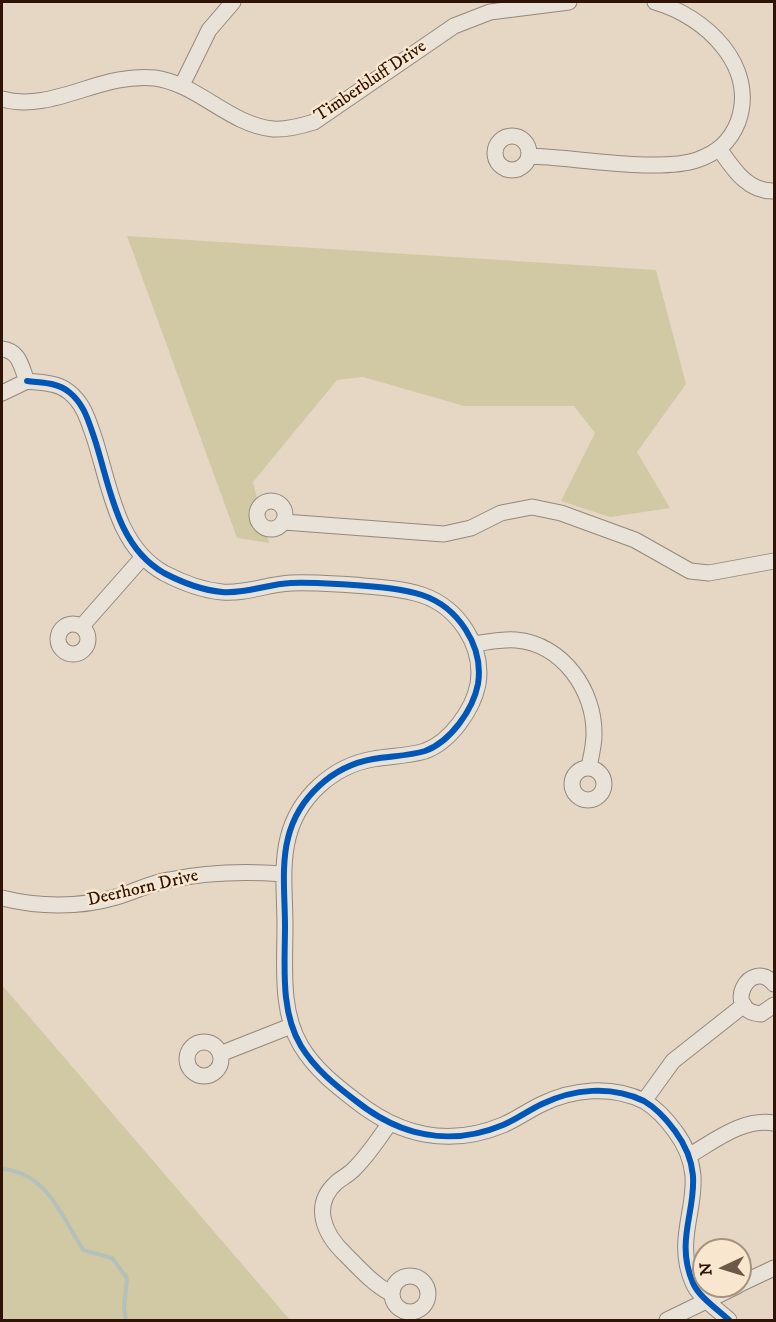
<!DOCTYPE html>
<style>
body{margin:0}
#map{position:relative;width:776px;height:1322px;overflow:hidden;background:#e5d7c3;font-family:"IM FELL DW Pica",serif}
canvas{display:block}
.frame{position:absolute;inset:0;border:3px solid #2e1306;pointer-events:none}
.north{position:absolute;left:692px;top:1238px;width:60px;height:60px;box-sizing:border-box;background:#f8e7ce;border:2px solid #a7927e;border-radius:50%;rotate:266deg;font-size:16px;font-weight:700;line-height:24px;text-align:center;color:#2e1306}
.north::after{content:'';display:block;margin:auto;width:21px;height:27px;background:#6e5848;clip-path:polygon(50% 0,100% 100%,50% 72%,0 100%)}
</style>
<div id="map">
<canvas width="776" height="1322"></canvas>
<div class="frame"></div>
<div class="north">N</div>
</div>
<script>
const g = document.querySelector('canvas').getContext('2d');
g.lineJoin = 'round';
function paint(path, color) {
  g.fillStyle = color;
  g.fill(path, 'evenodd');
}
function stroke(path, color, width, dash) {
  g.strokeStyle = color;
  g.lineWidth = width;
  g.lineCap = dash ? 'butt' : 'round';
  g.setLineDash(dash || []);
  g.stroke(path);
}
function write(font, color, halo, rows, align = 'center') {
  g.font = font + ' "IM FELL DW Pica",serif';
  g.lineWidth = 5;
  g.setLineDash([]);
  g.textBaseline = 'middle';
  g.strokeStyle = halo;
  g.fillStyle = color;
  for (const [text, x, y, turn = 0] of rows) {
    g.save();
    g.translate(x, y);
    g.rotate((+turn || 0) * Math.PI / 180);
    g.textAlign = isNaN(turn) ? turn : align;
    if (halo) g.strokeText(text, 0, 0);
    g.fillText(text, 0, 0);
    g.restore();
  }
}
paint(new Path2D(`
 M127 236 656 270 686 384 637 452 670 508 610 517 561 501 595 433 574 406H464L363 377 337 380 253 482 269 543 237 538Z
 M2 985 290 1320H2Z`), '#d1c9a4');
stroke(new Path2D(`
 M2 1169C46 1172 62 1216 83 1250L112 1258 127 1278 124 1308 126 1320`), '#b4c1ba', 4);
const minor = new Path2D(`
 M182 85 209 30 233 2
 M2 99C53 113 100 72 155 78 198 84 230 125 273 129 287 130 301 126 314 122L454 26 490 12 569 2
 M495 153a17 17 0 1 1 34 0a17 17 0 1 1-34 0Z
 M720 150C734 170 748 192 774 191
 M529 156C573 157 659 173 697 160 717 153 730 142 738 122 758 66 705 16 655 2
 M2 349C20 351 21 367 27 381L2 393
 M27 381C41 383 57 382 69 392 84 404 88 420 94 437 110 485 116 546 164 573 183 583 201 590 222 592 246 594 268 584 291 583 312 582 332 584 353 585 376 587 400 588 422 595 458 607 484 646 478 684 473 710 450 742 425 751 409 756 390 756 373 759 333 766 298 797 288 838 281 866 285 897 285 926 285 965 280 1011 301 1046 315 1069 335 1085 356 1101 400 1136 450 1147 503 1125 517 1119 529 1110 542 1104 573 1089 611 1085 644 1101 656 1108 667 1120 675 1131 718 1189 668 1225 693 1283 699 1297 717 1309 729 1320
 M257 515a14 14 0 1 1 28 0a14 14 0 1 1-28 0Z
 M284 522 444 534 471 528 501 513 532 507 561 513 635 540 690 571 709 573 774 561
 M58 639a15 15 0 1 1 30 0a15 15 0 1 1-30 0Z
 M82 626 142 558
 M474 644C488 642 502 639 516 640 563 644 595 691 594 735 594 745 591 757 589 767
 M572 784a16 16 0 1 1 32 0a16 16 0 1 1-32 0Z
 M2 898C38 907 79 908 116 897 134 892 150 883 169 880 207 872 245 871 284 874
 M774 984C750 956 721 1011 761 1014L774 1005
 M187 1059a17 17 0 1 1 34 0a17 17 0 1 1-34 0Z
 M220 1054 291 1026
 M644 1101 673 1061 744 1005
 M389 1124C378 1140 368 1155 355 1168 350 1174 343 1177 337 1182 311 1205 324 1234 345 1254 359 1268 372 1283 390 1293
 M690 1155C716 1140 743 1118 774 1123
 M392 1294a18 18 0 1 1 36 0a18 18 0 1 1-36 0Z
 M740 1284 774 1268
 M667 1320 737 1286`);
stroke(minor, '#94887c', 17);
stroke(minor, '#e9e2d8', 15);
stroke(new Path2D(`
 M27 381C41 383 57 382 69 392 84 404 88 420 94 437 110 485 116 546 164 573 183 583 201 590 222 592 246 594 268 584 291 583 312 582 332 584 353 585 376 587 400 588 422 595 458 607 484 646 478 684 473 710 450 742 425 751 409 756 390 756 373 759 333 766 298 797 288 838 281 866 285 897 285 926 285 965 280 1011 301 1046 315 1069 335 1085 356 1101 400 1136 450 1147 503 1125 517 1119 529 1110 542 1104 573 1089 611 1085 644 1101 656 1108 667 1120 675 1131 718 1189 668 1225 693 1283 699 1297 717 1309 729 1320`), '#0057b8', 6);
write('18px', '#2e1306', '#f8e7ce', [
 ["Timberbluff Drive",371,82,-34],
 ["Deerhorn Drive",143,889,-13]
]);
</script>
